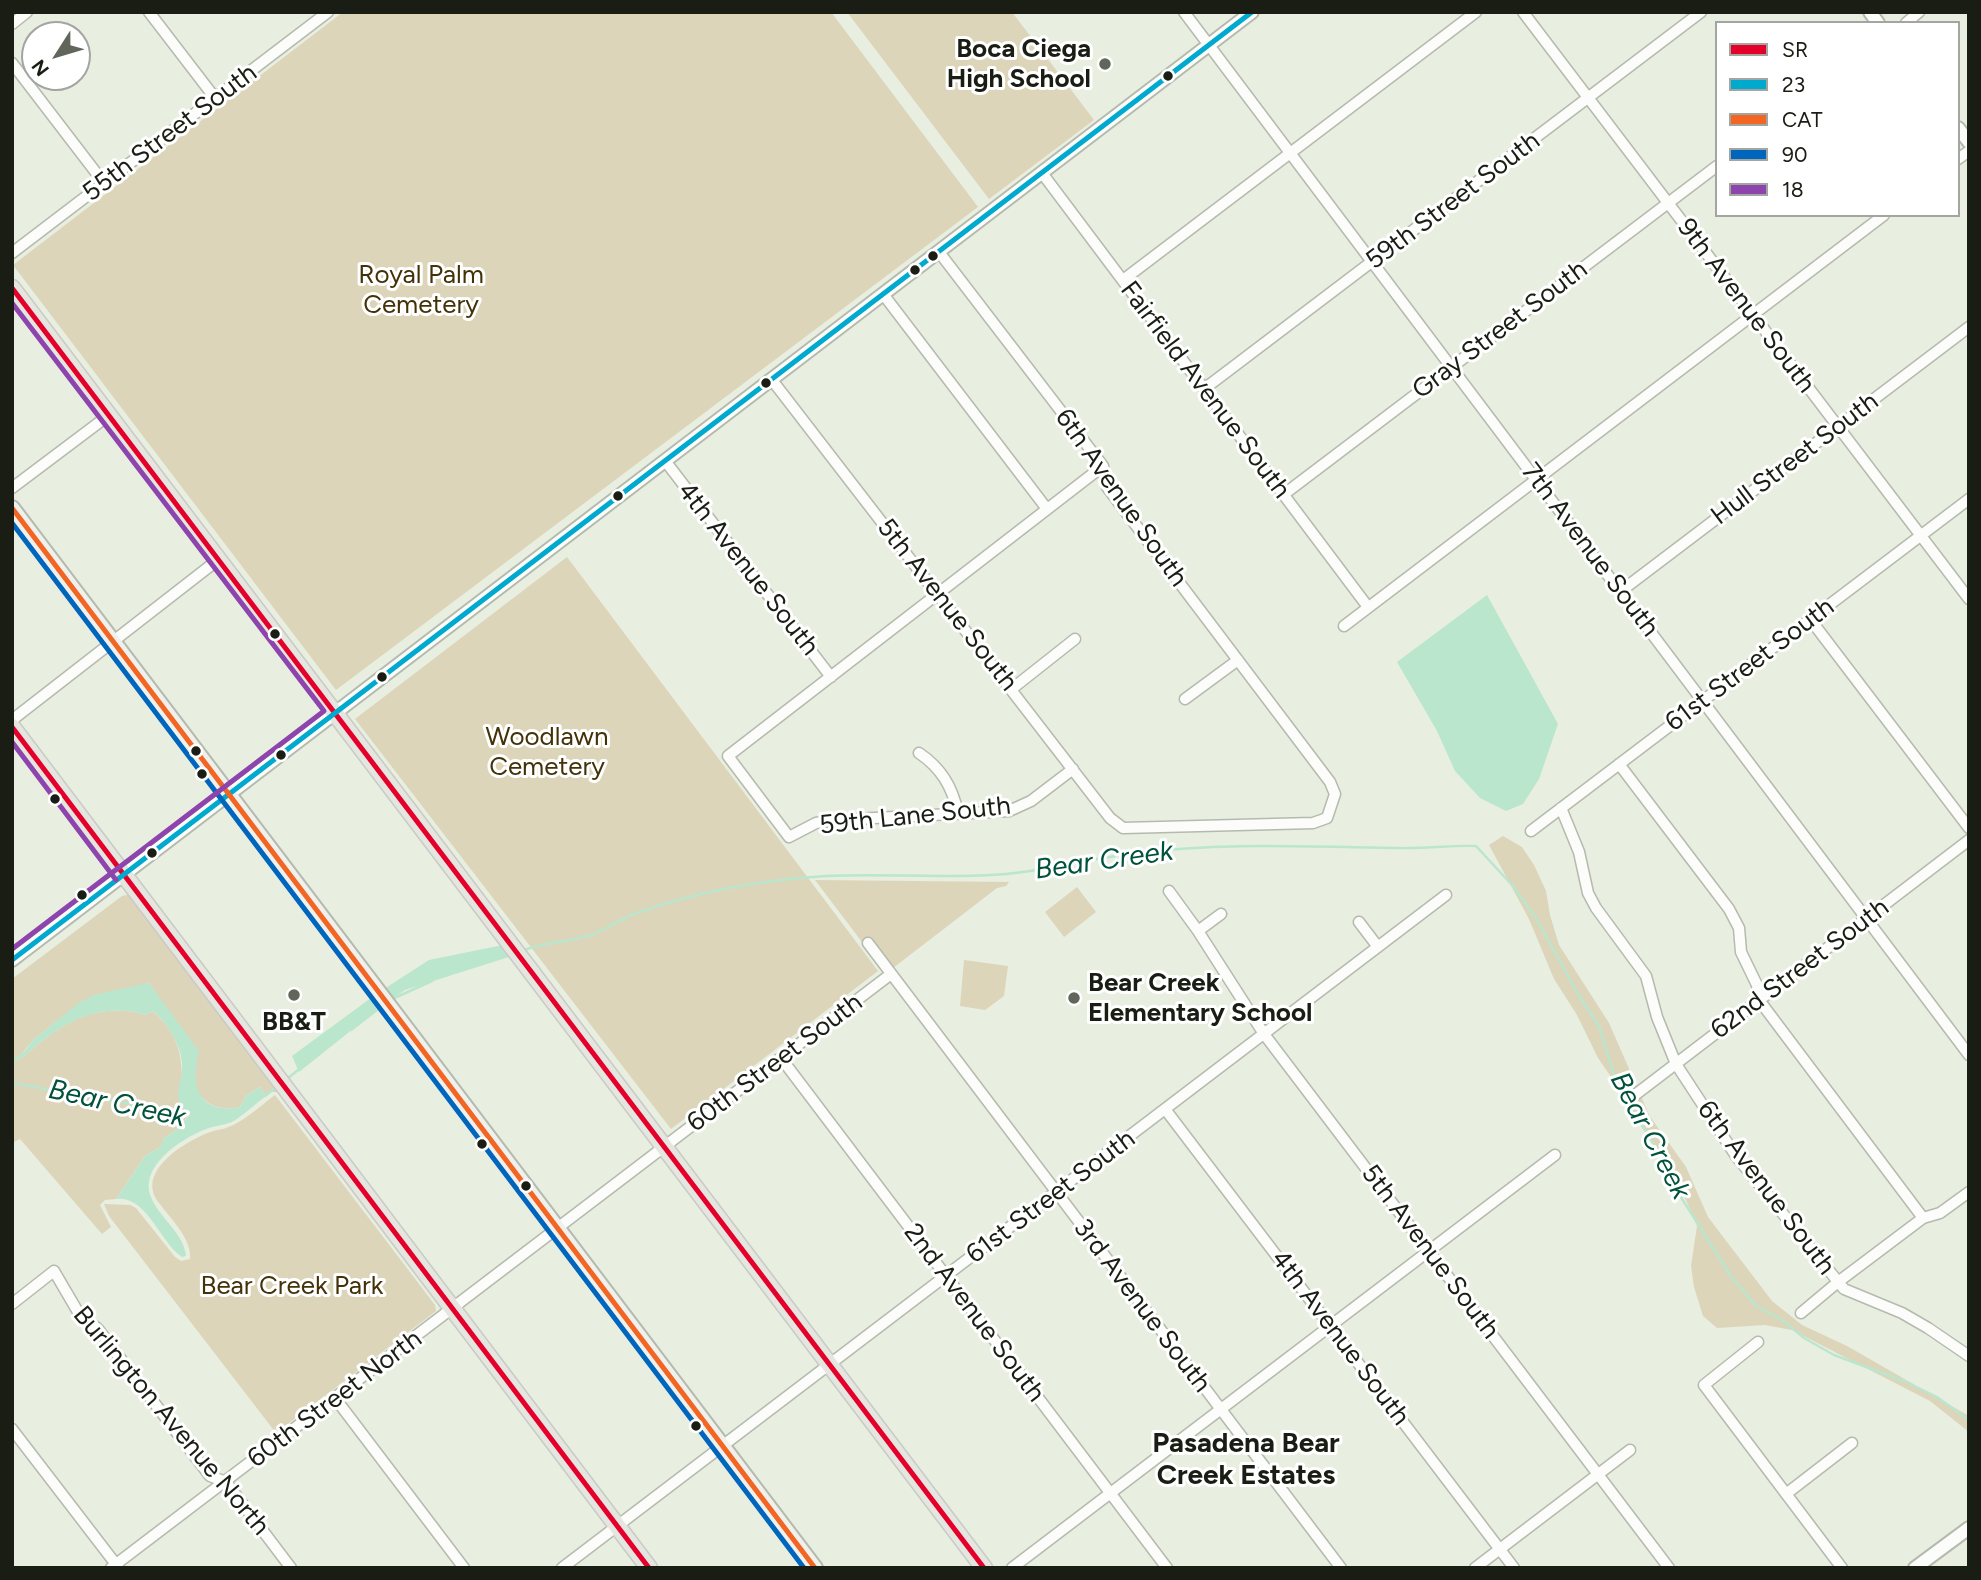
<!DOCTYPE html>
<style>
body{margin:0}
#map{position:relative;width:1981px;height:1580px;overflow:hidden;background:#e8eee0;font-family:Figtree,sans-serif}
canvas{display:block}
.frame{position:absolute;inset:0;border:14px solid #191d13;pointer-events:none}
.legend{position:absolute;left:1715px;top:21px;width:245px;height:196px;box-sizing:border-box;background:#fff;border:2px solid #a3a5a1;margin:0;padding:9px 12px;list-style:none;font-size:21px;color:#191d13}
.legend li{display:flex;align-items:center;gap:14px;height:35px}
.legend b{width:35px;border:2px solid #a3a5a1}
.north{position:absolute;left:21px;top:21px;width:70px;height:70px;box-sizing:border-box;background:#fff;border:2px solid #a3a5a1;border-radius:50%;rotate:233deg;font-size:19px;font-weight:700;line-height:28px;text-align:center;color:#191d13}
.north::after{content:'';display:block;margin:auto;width:24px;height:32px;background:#61665b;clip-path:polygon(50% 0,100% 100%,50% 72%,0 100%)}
</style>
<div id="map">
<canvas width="1981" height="1580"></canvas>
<div class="frame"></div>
<ul class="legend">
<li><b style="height:9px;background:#e4002b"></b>SR</li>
<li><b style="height:9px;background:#00a9ce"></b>23</li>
<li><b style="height:9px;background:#f26522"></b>CAT</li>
<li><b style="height:9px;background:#0065bd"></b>90</li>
<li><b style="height:9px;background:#8e44ad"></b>18</li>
</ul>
<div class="north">N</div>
</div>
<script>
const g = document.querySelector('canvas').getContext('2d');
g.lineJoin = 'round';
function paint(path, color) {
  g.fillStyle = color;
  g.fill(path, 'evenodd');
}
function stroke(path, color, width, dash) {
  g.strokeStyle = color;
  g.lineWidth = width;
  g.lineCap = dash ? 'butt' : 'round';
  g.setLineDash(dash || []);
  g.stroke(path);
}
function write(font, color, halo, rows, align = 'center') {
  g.font = font + ' Figtree,sans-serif';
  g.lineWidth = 6;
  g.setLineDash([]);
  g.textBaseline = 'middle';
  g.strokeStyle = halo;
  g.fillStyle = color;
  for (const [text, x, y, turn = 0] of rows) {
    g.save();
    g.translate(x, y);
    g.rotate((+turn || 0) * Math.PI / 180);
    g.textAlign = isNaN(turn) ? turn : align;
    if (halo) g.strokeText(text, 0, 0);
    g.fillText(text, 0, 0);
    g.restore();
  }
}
paint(new Path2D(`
 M343 12H831L978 207 336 690 13 265Z
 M847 12H1012L1094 120 989 199Z
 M567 557 878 971 671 1129 355 719Z
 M1503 836 1522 847 1534 865 1546 891 1550 915 1559 945 1609 1023 1637 1087 1625 1097 1598 1058 1577 1015 1554 979 1529 919 1489 845Z
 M815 880 1009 882 1006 886 997 888 893 968 870 937 862 942Z
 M1077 887 1096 912 1064 937 1045 912Z
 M131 894 444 1306 440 1310 439 1303 278 1092H272L266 1096 260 1087 246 1096 240 1107C209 1113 191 1096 195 1065L149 983 62 1017 34 1039 16 1061C27 1055 33 1048 42 1041 73 1016 107 1003 146 1015L153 1011C185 1039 183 1067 181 1106L189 1114 181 1126 162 1140V1146L145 1156 116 1199 105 1200 100 1205 111 1227 102 1234 20 1139 12 1143V979L122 896Z
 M964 960 1008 966 1004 996 985 1010 960 1006Z
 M275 1095 435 1305 436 1311 276 1433 109 1216 104 1204 130 1205 136 1208 175 1257 181 1261 190 1259C192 1239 171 1219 159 1203 136 1173 180 1145 205 1134 213 1130 223 1130 231 1126 244 1121 263 1104 275 1095Z
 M1641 1096 1649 1115 1686 1167 1708 1217 1772 1301 1802 1325 1847 1346 1969 1416V1432L1930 1401 1792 1330 1765 1325 1717 1328 1703 1316 1694 1287 1691 1266 1697 1226 1686 1200 1628 1102 1630 1105Z`), '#dcd5b9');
paint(new Path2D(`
 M1487 595 1558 724 1539 779 1523 804 1506 811 1480 798 1455 771 1437 731 1397 662Z
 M503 945 512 956 405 990 392 999 384 989 429 960Z
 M149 983 199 1051C190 1085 198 1115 240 1107L246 1096 260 1087 266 1096C255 1104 244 1115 232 1122 224 1125 214 1126 206 1129 181 1139 139 1166 151 1197 159 1218 184 1233 186 1256L182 1257C160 1242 146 1194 116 1199L145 1156 162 1146V1140L181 1126 189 1115C168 1091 184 1088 182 1063 181 1045 167 1022 153 1011L146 1015C107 1003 74 1016 42 1041 33 1048 27 1055 16 1061L13 1059 24 1052 34 1039 80 1002 97 994Z
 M375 995 383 1005 299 1072 292 1056Z`), '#bae6ce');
stroke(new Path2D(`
 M524 950C546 942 569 942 591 935 606 929 619 920 634 914 695 892 761 880 826 876 886 873 946 879 1006 874 1050 870 1093 858 1137 853 1223 842 1311 847 1397 848 1423 849 1450 845 1476 846L1512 885 1536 918 1578 994 1599 1026 1618 1088 1668 1166 1679 1194 1730 1275 1755 1305 1785 1322 1804 1338 1834 1355 1904 1381 1937 1397 1969 1420
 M390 1000 432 981
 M351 1030 382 1006
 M287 1079 298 1070
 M12 1083 126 1103 144 1108 165 1121 184 1123
 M265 1096 276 1087`), '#bae6ce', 2.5);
const minor = new Path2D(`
 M149 12 215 98
 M1184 12 1969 1055
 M1523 12 1969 599
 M1906 23 1919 12
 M12 24 27 12
 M12 63 104 183
 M1958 159 1969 151
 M1042 173 1368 607
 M12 253 328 12
 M1123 280 1476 12
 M883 294 1047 509
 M772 380 1110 818 1123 828 1313 823 1327 818 1335 794 1330 782 1107 487 1103 466 939 252
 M1204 389 1701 12
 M666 462 831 677
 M12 488 109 415
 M1283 495 1717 166
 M1621 591 1969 327
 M1810 619 1969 828
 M1344 626 1884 215
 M1013 688 1075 639
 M1185 699 1238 660
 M12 720 219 559
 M919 753C941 768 952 786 958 813
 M1619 764 1729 909 1739 928 1741 952 1757 985 1759 1000 1923 1218
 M1073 769 1031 801 1009 811 836 820 816 823 789 837 728 756 1103 466
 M1561 808 1579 852 1588 893 1596 908 1646 976 1657 1017 1676 1064 1736 1156 1844 1289 1902 1313 1928 1328 1969 1356
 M1531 831 1969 499
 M1169 891 1198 931 1264 1034 1669 1568
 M1359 922 1378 947
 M1198 931 1221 914
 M868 943 1341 1568
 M781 1058 1167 1568
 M1631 1098 1969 840
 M1165 1109 1514 1568
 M12 1304 54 1271 78 1312 98 1329 210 1476 226 1482 291 1568
 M1801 1313 1838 1282 1923 1218 1940 1213 1969 1192
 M1758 1342 1704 1385 1842 1568
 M335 1398 464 1568
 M12 1429 118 1567
 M1786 1494 1852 1443
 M111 1568 891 974
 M562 1568 1446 895
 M1012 1568 1555 1155
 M1475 1568 1630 1450`);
const tertiary = new Path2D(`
 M1870 12 1878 23
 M1958 128 1969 142
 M12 960 1252 12
 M1915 1568 1969 1528`);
const secondary = new Path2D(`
 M12 508 815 1568`);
const primary = new Path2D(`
 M12 288 984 1568
 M12 727 649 1568`);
stroke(minor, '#b5baae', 13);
stroke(tertiary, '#b5baae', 16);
stroke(secondary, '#b5baae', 18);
stroke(primary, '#c9cbc5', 19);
stroke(minor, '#fcfcfa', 10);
stroke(tertiary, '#fcfcfa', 12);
stroke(secondary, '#f0f1ed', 14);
stroke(primary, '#e5e6df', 16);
stroke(new Path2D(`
 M12 288 984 1568
 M12 727 649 1568`), '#e4002b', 5);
stroke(new Path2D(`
 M12 960 1252 12`), '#00a9ce', 5);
stroke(new Path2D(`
 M12 508 815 1568`), '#f26522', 5);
stroke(new Path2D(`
 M12 523 804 1568`), '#0065bd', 5);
stroke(new Path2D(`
 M12 303 324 711 12 949
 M12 742 116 880`), '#8e44ad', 5);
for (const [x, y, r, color] of [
 [1105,64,7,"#61665b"],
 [1168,76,6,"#191d13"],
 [933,256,6,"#191d13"],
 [915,270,6,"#191d13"],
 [766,383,6,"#191d13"],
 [618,496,6,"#191d13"],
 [275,634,6,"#191d13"],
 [382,677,6,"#191d13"],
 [196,751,6,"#191d13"],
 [281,755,6,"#191d13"],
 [202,774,6,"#191d13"],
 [55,799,6,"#191d13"],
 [152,853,6,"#191d13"],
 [82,895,6,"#191d13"],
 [294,995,7,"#61665b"],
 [1074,998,7,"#61665b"],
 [482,1144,6,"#191d13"],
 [526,1186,6,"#191d13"],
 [696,1426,6,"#191d13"]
]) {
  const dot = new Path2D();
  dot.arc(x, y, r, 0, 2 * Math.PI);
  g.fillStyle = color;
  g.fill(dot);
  stroke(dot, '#fff', 2.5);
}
write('bold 26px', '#191d13', '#fff', [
 ["Boca Ciega",1091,49],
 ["High School",1091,79],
 ["Bear Creek",1088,983,"left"],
 ["Elementary School",1088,1013,"left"],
 ["BB&T",294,1022,"center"]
], 'right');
write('26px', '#191d13', '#fff', [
 ["55th Street South",170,133,-37],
 ["59th Street South",1453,201,-37],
 ["9th Avenue South",1746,306,53],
 ["Gray Street South",1500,330,-37],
 ["Fairfield Avenue South",1205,390,53],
 ["Hull Street South",1795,459,-37],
 ["6th Avenue South",1121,498,55],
 ["7th Avenue South",1590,550,53],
 ["4th Avenue South",748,569,52],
 ["5th Avenue South",947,605,52],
 ["61st Street South",1750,665,-37],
 ["59th Lane South",915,816,-6],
 ["62nd Street South",1800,969,-37],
 ["60th Street South",775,1063,-37],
 ["6th Avenue South",1766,1188,53],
 ["61st Street South",1051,1197,-37],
 ["5th Avenue South",1430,1252,53],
 ["3rd Avenue South",1142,1306,53],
 ["2nd Avenue South",974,1313,53],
 ["4th Avenue South",1340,1338,53],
 ["60th Street North",335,1399,-37],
 ["Burlington Avenue North",171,1421,50]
]);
write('26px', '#433207', '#fff', [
 ["Royal Palm",421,275],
 ["Cemetery",421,305],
 ["Woodlawn",547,737],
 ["Cemetery",547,767],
 ["Bear Creek Park",292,1286]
]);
write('italic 28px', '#00533a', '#fff', [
 ["Bear Creek",1104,861,-8],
 ["Bear Creek",117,1104,12],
 ["Bear Creek",1650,1136,62]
]);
write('bold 28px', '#191d13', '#fff', [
 ["Pasadena Bear",1246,1444],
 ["Creek Estates",1246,1476]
]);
</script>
